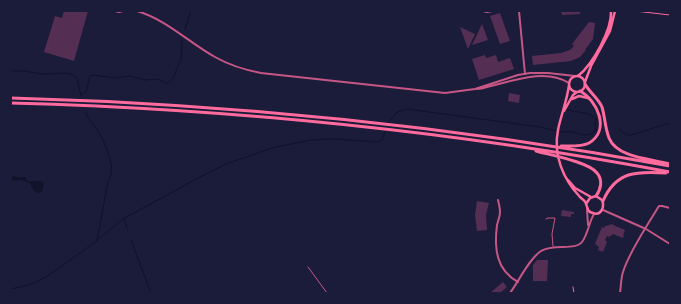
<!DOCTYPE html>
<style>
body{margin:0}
#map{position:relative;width:681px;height:304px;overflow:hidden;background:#1b1b3a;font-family:Arial,sans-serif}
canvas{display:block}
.frame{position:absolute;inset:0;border:12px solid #1b1b3a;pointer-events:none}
</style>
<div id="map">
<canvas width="681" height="304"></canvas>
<div class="frame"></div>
</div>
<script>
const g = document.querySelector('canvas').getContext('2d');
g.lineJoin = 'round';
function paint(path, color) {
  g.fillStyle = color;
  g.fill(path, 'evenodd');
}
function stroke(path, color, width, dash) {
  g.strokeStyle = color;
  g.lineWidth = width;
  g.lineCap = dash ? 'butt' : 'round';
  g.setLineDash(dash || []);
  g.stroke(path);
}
paint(new Path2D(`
 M11 176 17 177H26V180C32 183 38 179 44 183L42 192C34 195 33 189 30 183L21 180 11 181Z`), '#12122b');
stroke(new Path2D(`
 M185 29 191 11
 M11 71H24L42 74 65 73 70 74 77 78 81 96
 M81 94 86 92 90 76 93 75 114 78 130 76 145 80 158 79 166 83 170 82 174 76 181 59 182 40
 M86 113C88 120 93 123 97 129 104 141 118 169 108 181L97 241
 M390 121 397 112 407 109 540 127 557 131
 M619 129 626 135H631L670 123
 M560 132C564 132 568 131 573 132 581 134 587 138 595 131L596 119 589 114 568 110
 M124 219 127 228
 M131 240 151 293
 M11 289 29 285 46 277 94 243 123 219 198 178 226 164 272 148 310 140 335 139 377 142 382 140 385 132`), '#12122b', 1);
paint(new Path2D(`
 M64 11H88L74 61 44 52 55 16 62 18Z
 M561 11H580V14L562 15Z
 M500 13 510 41 500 44 490 16Z
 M589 22 595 23 593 39 585 50H586L580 57 571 61 533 65 532 56 561 53 570 50 574 46 572 44Z
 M482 24 488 40 472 45Z
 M460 27 475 34 468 49Z
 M485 55 486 58 496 55 498 62 510 58 514 69 479 80 472 59Z
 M509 93 520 95 519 103 508 101Z
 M477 201 489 203 486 215 487 230 477 231 475 215Z
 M562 210 574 212V214H571V217L561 216Z
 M611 224 625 230 623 235H624L623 238 613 234 612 235 609 237 607 236 605 240 607 242 603 252 598 250 599 247 595 244 602 227 604 228 605 226 610 225Z
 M537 260H548L547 281H533V265Z
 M503 282 507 287 500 293H490Z`), '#542f53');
stroke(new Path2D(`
 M635 11 670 15
 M573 287 574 293`), '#ff6b9d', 1);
stroke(new Path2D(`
 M546 219 548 218H555L552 234 553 246
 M308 267 327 293`), '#c65784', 1);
stroke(new Path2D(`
 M483 11 487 12 492 11
 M519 11 525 74
 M498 200C499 204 500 208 500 212 500 216 498 221 497 225 494 248 496 270 518 282
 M587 209 588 225
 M510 293C519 281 529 259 541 251 553 243 575 251 582 242 588 234 589 222 594 214
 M620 293C621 286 621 278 623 272 629 252 648 224 659 206H662L670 208`), '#c65784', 2);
stroke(new Path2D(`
 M115 11 119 12 123 11
 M137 11C167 20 188 42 215 57 229 65 245 70 261 73L445 93 475 89 518 75 530 73H548L575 76
 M477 89C483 89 489 86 495 85 518 79 547 69 569 83
 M603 210 646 229 670 244`), '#c65784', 2);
stroke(new Path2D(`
 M569 84a8 8 0 1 1 16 0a8 8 0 1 1-16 0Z
 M578 76C593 64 612 30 611 11
 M585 82 591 66 610 31 615 11
 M569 85C567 101 561 115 558 130 553 155 563 179 580 197 582 199 586 201 586 204 588 208 587 212 593 213 601 216 605 207 602 200L596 196 590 198 586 204
 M572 99 579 96 588 98
 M564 111 573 95 577 92
 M568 180 575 188 591 197`), '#ff6b9d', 2.5);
stroke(new Path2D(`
 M585 84C590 93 598 98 602 107 605 117 605 128 609 138 617 158 652 159 670 164
 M11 98C232 104 452 126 670 166
 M11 103C232 109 453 131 670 172
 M561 146C571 146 581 147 589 143 611 130 597 100 580 91
 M536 151C550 155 589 162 597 173 603 180 601 189 596 196
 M603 201C616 171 637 171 666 173`), '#ff6b9d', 3);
</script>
